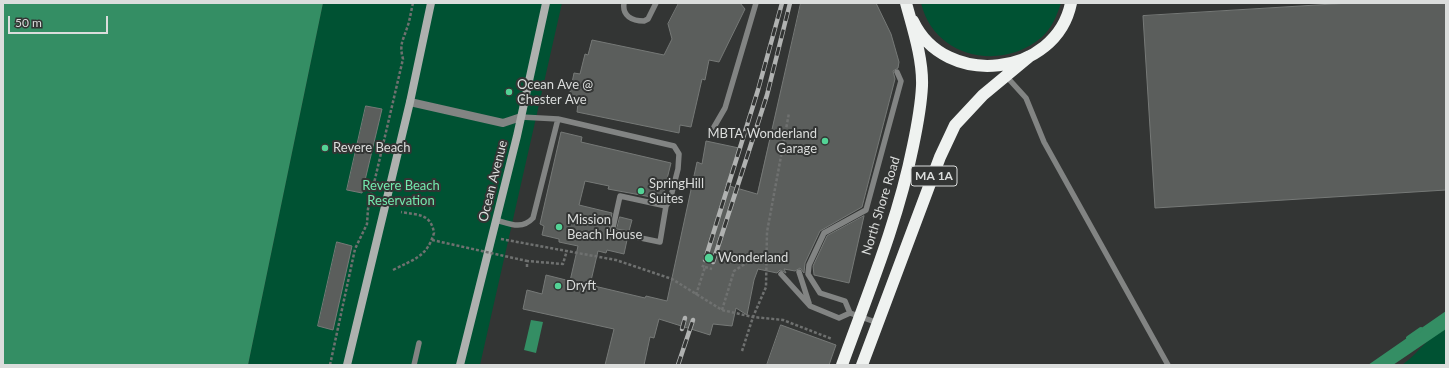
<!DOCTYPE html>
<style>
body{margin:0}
#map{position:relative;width:1449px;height:368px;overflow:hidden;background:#333534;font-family:Lato,sans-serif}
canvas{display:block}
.frame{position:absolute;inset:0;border:4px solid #dbdddc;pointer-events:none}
.scale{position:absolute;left:8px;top:16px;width:100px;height:18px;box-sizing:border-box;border:2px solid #dbdddc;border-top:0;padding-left:5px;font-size:12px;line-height:14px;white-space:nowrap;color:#dbdddc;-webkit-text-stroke:3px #333534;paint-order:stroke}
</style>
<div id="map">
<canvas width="1449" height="368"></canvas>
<div class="frame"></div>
<div class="scale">50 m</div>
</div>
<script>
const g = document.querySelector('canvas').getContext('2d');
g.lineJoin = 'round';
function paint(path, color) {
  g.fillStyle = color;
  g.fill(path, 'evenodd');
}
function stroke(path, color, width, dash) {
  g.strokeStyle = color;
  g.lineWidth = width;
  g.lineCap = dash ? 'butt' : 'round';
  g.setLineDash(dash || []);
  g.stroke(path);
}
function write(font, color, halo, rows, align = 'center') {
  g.font = font + ' Lato,sans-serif';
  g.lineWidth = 4;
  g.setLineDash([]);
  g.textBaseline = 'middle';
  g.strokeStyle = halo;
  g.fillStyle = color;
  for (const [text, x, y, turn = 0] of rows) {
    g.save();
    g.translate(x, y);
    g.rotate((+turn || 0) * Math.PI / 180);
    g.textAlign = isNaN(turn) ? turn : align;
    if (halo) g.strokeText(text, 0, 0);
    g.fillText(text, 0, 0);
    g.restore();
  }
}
paint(new Path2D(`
 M323 3H562L480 365H248Z
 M921 3H1061C1057 15 1052 28 1042 37 1001 72 934 58 921 3Z
 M1446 329V365H1402C1418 354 1428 336 1446 329Z`), '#005233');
paint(new Path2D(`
 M3 3H323L248 365H3Z
 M1446 311V329L1393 365H1368Z
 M531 320 543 322 536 353 524 350Z`), '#348e64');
stroke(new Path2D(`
 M1408 338 1421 329`), '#348e64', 4);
const building = new Path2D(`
 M679 3H740L745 9 719 62 709 60 705 80 702 79 691 127 680 125 679 133 577 112 578 104 568 102 574 73 580 74 585 54 588 55 592 40 664 55 672 39 668 24Z
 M801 3H876L891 34 899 62 898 68 893 71 895 79 862 207 820 231 805 263 804 273 800 268 795 271 784 269 786 273 780 270 777 273 758 269 754 280 747 315 736 308 732 326 713 324 710 335 659 319 654 338 650 337 644 365H605L614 329 523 309 527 290 542 294 546 275 570 281 578 246 559 242V239L542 235 544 226 540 224 561 132 582 137 581 142 671 163 662 199 608 189 609 186 585 181 579 205 612 213 608 234 611 236 627 240 624 254 607 250 606 253 598 251 590 285 645 298 646 296 667 301 697 162 702 164 706 141 739 148 726 185 757 194Z
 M1350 3H1446V190L1155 208 1143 16Z
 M366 106 382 109 362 193 347 190Z
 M864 216 849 283 814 275 813 266 827 236Z
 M620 217 632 220 629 231 617 229Z
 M337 242 352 246 333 330 318 326Z
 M781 325 836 345 829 365H767Z`);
paint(building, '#5b5e5c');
stroke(building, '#767977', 1);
stroke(new Path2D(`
 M501 239 616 260 672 279 722 310 753 317 783 320 832 339
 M726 257 748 262 765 260
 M527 267V261L563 264 567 250
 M705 267 712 269
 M393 270C414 259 427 257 434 233 431 213 417 215 401 212
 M696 295 705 267 700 265
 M722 310 734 271 748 262
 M742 351 753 317 766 287 767 232 789 113
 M330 365 355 249 367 224 368 209 403 59C399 44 403 41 407 28 410 20 411 11 413 3`), '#6f7170', 2.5, [3, 2]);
stroke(new Path2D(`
 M624 3C622 16 632 21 644 21L648 19 656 3
 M1006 76 1026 98 1044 142 1168 365
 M521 117 558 119 674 146 679 154 678 169 670 200 666 206 660 242 612 232 620 196 666 206
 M714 127 725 108 756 3
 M496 220C510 224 522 230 533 218L558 119
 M799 272 809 303
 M781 274 810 306 839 318 850 313 878 323
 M850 313 845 301 820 293 808 274 809 265 824 233 866 210 901 81 897 72
 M414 365 419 343`), '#828483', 5.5);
stroke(new Path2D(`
 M410 102 503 123 521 117`), '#828483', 8);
stroke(new Path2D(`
 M347 365 410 102 431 3
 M460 365 517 136 546 3`), '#aeb1af', 8);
stroke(new Path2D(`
 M913 21C945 89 1056 77 1071 3
 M842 365C868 293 898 221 913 146 917 127 921 106 922 86 923 59 913 29 906 3
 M862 365 940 157 955 125 983 95 1030 56`), '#eff2f0', 12);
const rail = new Path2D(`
 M705 260 758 90 782 3
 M713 262 767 95 790 3
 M682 329 685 318
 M678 365 693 320`);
stroke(rail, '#b0b2b1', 4.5);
stroke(rail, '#333534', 3, [9]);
stroke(new Path2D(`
 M432 240 527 261`), '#6f7170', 2.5, [3, 2]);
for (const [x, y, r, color] of [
 [509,92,4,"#53d396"],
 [825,141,4,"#53d396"],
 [325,148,4,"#53d396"],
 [641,191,4,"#53d396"],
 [559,227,4,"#53d396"],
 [709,258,5,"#53d396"],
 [558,286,4,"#53d396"]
]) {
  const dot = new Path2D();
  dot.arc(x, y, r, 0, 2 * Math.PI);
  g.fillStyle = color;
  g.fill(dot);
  stroke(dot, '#333534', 1.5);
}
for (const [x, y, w] of [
 [934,176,46]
]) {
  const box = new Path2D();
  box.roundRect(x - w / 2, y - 10, w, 20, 3);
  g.fillStyle = '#333534';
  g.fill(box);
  stroke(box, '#dbdddc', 1);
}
write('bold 12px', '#dbdddc', null, [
 ["MA 1A",934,176]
]);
write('13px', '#dbdddc', '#333534', [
 ["Ocean Ave @",517,85],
 ["Chester Ave",517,100],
 ["MBTA Wonderland",817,134,"right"],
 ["Garage",817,149,"right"],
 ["Revere Beach",333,148],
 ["SpringHill",649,184],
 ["Suites",649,199],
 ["Mission",567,220],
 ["Beach House",567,235],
 ["Wonderland",718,258],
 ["Dryft",566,286]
], 'left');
write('13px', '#dbdddc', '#333534', [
 ["Ocean Avenue",493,181,-76],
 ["North Shore Road",881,206,-73]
]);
write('13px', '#73eaae', '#333534', [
 ["Revere Beach",401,186],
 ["Reservation",401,201]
]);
</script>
